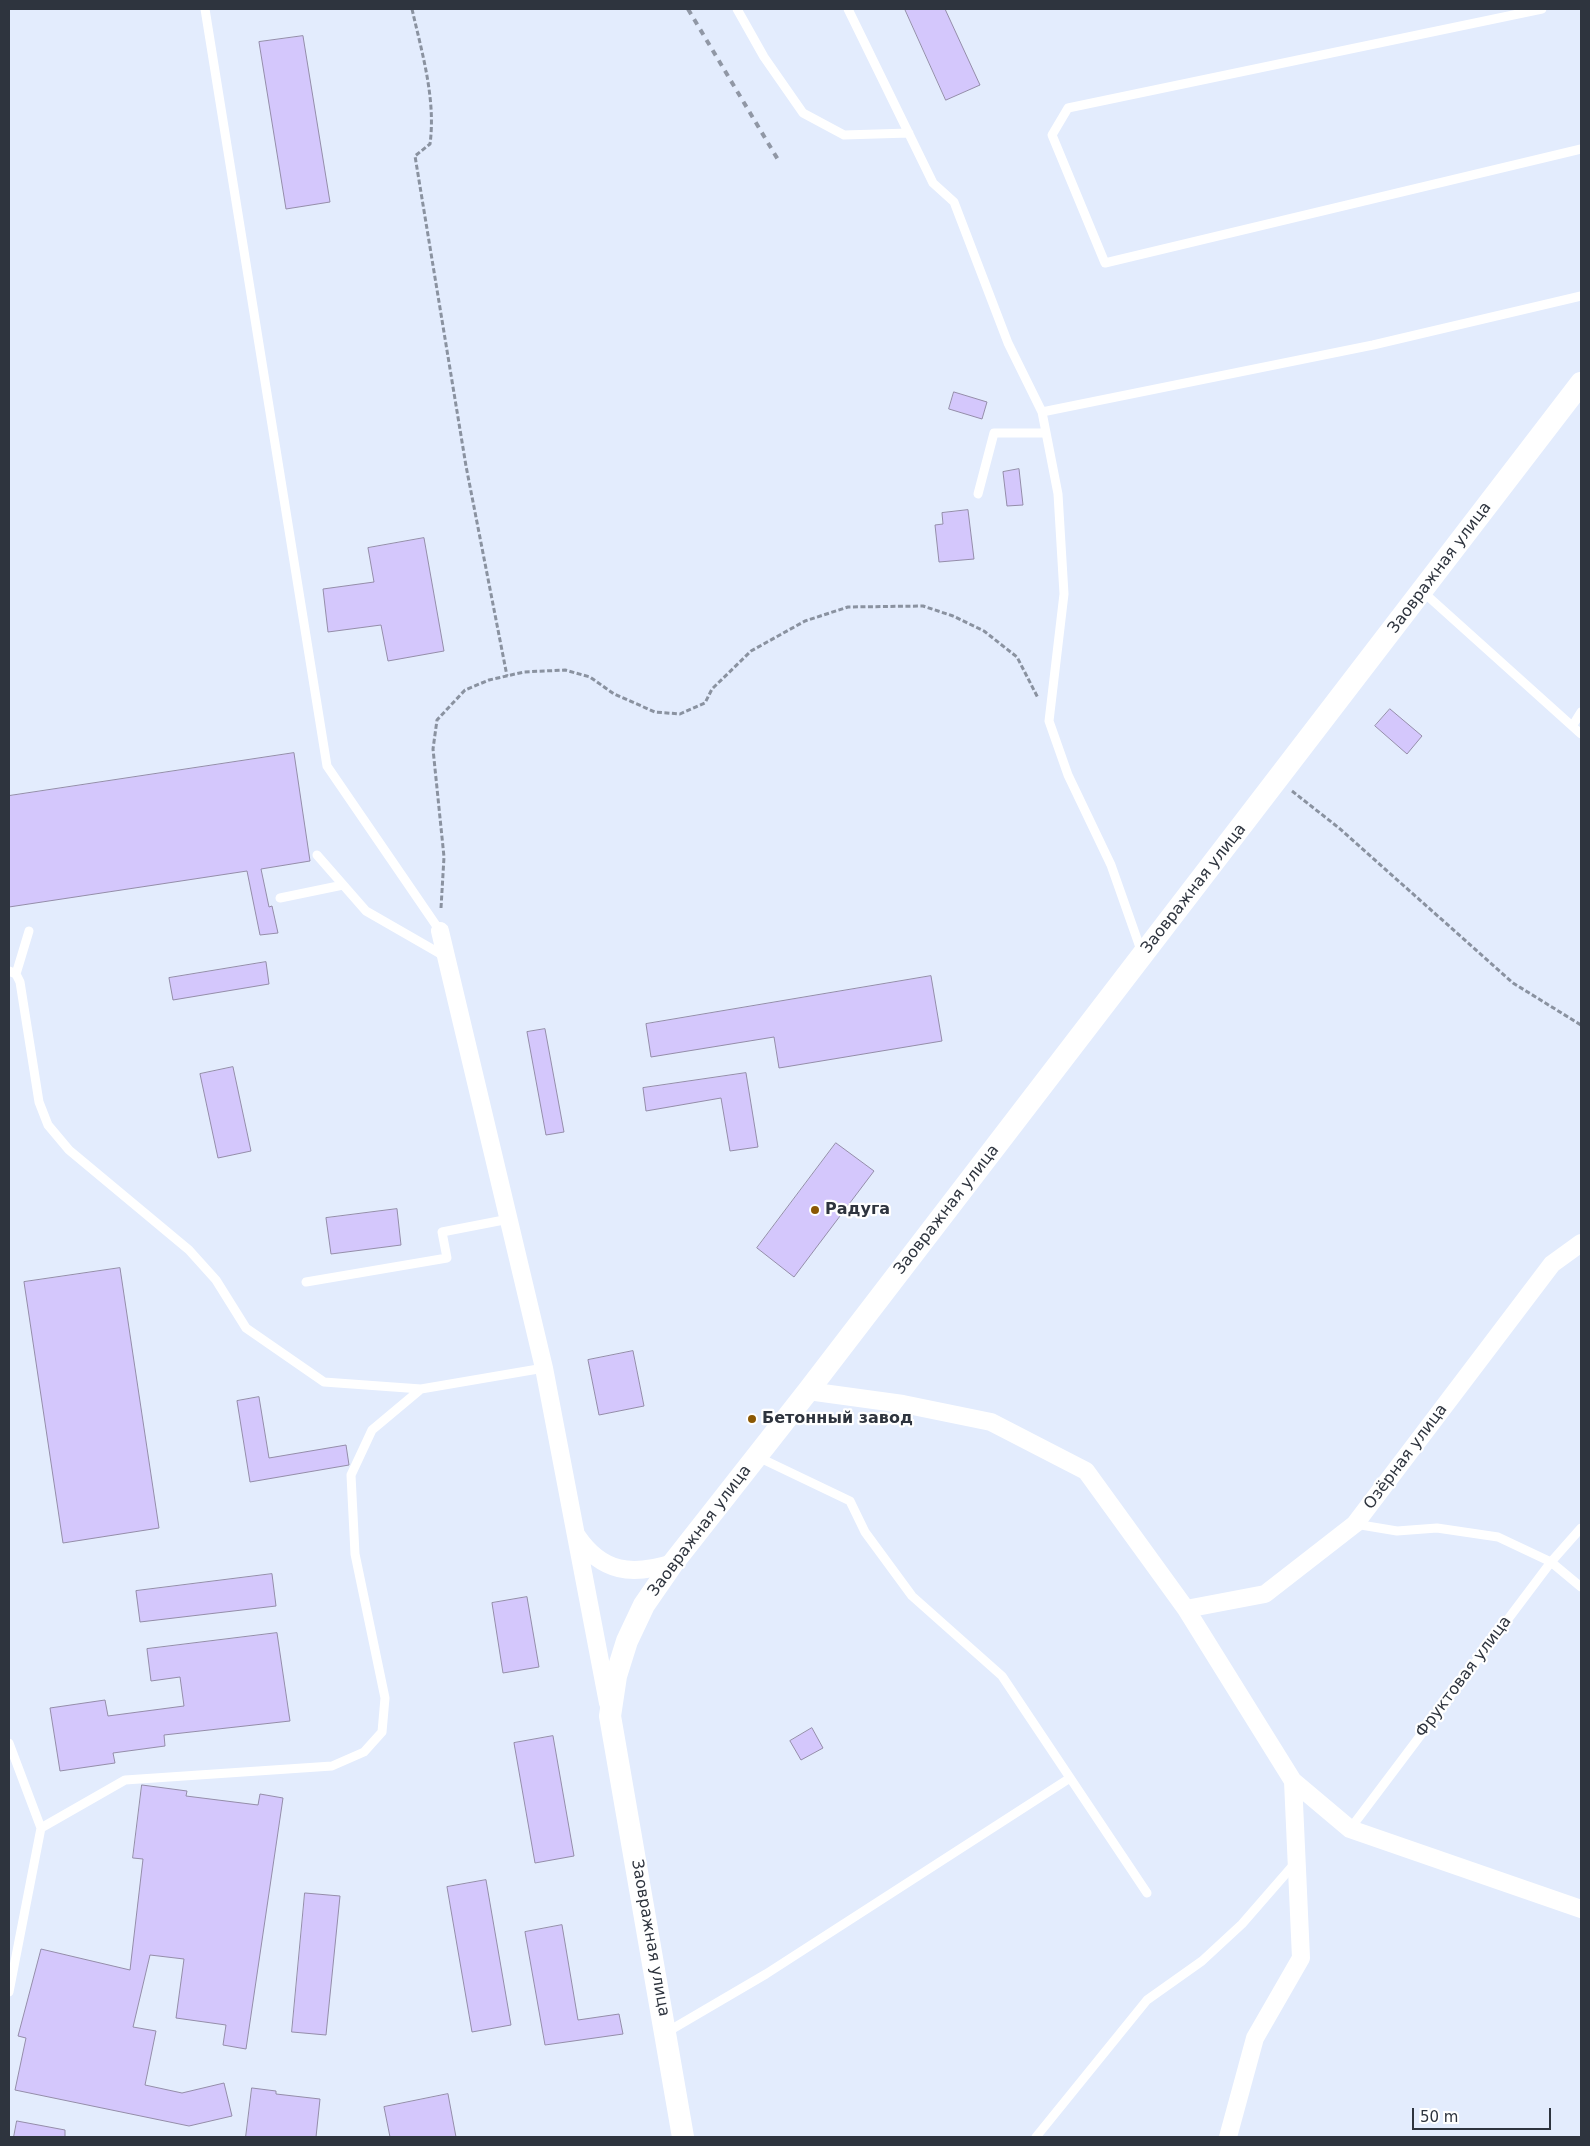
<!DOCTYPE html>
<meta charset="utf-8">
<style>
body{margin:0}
#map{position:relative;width:1590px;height:2146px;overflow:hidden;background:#e3ecfd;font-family:"DejaVu Sans",sans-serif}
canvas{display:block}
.frame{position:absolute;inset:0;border:10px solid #2e343e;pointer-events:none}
.scale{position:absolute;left:1412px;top:2108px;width:139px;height:22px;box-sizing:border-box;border:2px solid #2e343e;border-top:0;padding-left:6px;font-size:15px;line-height:18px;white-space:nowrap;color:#2e343e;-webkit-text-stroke:4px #fff;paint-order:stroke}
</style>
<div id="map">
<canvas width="1590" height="2146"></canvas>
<div class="frame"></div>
<div class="scale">50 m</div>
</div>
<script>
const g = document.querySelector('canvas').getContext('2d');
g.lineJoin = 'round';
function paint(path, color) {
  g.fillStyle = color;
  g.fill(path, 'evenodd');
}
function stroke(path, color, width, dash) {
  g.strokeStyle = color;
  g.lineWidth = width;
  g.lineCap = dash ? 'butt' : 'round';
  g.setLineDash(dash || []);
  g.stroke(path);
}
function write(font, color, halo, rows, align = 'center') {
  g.font = font + ' "DejaVu Sans",sans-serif';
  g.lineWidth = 4.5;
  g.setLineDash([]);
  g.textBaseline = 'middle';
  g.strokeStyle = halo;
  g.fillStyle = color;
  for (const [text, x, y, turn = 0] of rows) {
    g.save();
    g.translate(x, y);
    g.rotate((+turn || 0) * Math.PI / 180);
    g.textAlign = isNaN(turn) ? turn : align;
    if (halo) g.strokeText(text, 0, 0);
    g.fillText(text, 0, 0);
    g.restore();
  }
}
const building = new Path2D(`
 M905 9H945L980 85 946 100Z
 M303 36 330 202 286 209 259 42Z
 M954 392 987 402 982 419 949 409Z
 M1019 469 1023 505 1007 506 1003 472Z
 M968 510 974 559 939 562 935 525 943 524 942 513Z
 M424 538 444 651 388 661 381 625 328 632 323 589 374 582 368 548Z
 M1390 709 1422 736 1407 754 1375 726Z
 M294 753 310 861 261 869 269 907 272 906 278 933 260 935 247 871 9 907V796Z
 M266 962 269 984 173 1000 169 978Z
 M931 976 942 1041 779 1068 774 1037 651 1057 646 1024Z
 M545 1029 564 1132 546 1135 527 1032Z
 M233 1067 251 1151 218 1158 200 1074Z
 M746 1073 758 1147 730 1151 721 1098 646 1111 643 1088Z
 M836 1143 874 1171 794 1277 757 1248Z
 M397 1209 401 1245 331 1254 326 1218Z
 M120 1268 159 1528 63 1543 24 1282Z
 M633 1351 644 1406 599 1415 588 1360Z
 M259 1397 269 1458 346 1445 349 1465 250 1482 237 1401Z
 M272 1574 276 1606 140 1622 136 1591Z
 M527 1597 539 1667 503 1673 492 1603Z
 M277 1633 290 1721 164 1735 165 1746 113 1753 115 1763 60 1771 50 1708 105 1700 108 1716 184 1706 180 1677 151 1681 147 1649Z
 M812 1728 823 1748 801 1760 790 1741Z
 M553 1736 574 1856 535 1863 514 1743Z
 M142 1785 187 1791 186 1796 258 1805 260 1794 283 1798 246 2049 223 2045 226 2025 176 2018 184 1959 150 1955 133 2027 156 2031 145 2085 182 2093 224 2083 232 2116 189 2126 15 2090 26 2038 18 2036 41 1949 130 1970 143 1859 133 1858Z
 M486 1880 511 2025 472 2032 447 1887Z
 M305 1893 340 1896 326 2035 292 2032Z
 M562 1925 578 2020 619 2014 623 2034 545 2045 525 1932Z
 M252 2088 276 2091V2094L320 2099 316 2137H246Z
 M448 2094 456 2137H390L384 2107Z
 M17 2121 65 2130V2137H14Z`);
paint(building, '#d4c7fc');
stroke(building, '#948da9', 1);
stroke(new Path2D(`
 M412 9C422 53 436 99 430 144L415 156 466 466 507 676
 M1292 791 1339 828 1513 983 1581 1025
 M441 908 444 857 433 749 437 720 465 690 489 680 524 672 565 670 590 677 614 694 655 712 680 714 705 703 712 689 751 651 805 621 848 607 923 606 953 616 984 631 1017 657 1038 698`), '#8a92a0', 3, [5, 2.5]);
stroke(new Path2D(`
 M205 9 327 766 440 931
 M737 9 764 57 803 113 844 135 909 133
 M848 9 933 183 954 202 1008 343 1042 412 1058 494 1064 594 1049 721 1068 775 1111 865 1142 953
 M1542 9 1068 108 1052 135 1105 263 1581 149
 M1042 412 1373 345 1581 296
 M978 494 994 433H1046
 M1422 591 1581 734
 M1573 725 1581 712
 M317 855 366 911 446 957
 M280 898 343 885
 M9 971 16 974 20 982 39 1102 48 1125 69 1150 189 1250 216 1280 246 1328 324 1382 421 1389 544 1368
 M16 974 29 931
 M306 1282 447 1258 442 1232 509 1219
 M758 1457 850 1501 865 1532 912 1596 1002 1676 1147 1893
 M1355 1524 1397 1531 1437 1528 1498 1537 1551 1562 1581 1587
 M9 1743 41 1828
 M1350 1829 1551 1562 1581 1528
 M9 1992 41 1828 125 1780 332 1766 364 1752 382 1732 385 1698 355 1554 351 1475 372 1430 421 1389
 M667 2032 766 1974 1070 1778
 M1036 2137 1147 2000 1202 1961 1242 1924 1296 1862`), '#fff', 9);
stroke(new Path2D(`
 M440 931 544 1368 608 1703
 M808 1391 903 1404 991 1422 1086 1471 1186 1609 1293 1781 1350 1829 1581 1909
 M577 1536C602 1573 632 1576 673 1563
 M1186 1609 1265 1594 1355 1524 1552 1264 1581 1243
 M1228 2137 1255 2038 1301 1958 1293 1781`), '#fff', 18);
stroke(new Path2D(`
 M683 2137 610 1716 616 1676 627 1641 644 1605 673 1563 808 1391 1581 383`), '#fff', 22);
stroke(new Path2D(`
 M688 9 780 163`), '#9097a5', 4, [6, 6]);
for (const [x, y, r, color] of [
 [815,1210,5,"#8b5803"],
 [752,1419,5,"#8b5803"]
]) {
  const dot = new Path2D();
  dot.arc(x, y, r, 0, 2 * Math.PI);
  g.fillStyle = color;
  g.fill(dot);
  stroke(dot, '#fff', 2);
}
write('16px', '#2e343e', '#fff', [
 ["Заовражная улица",1440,568,-53],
 ["Заовражная улица",1194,889,-52],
 ["Заовражная улица",947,1210,-52],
 ["Озёрная улица",1406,1457,-53],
 ["Заовражная улица",700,1531,-53],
 ["Фруктовая улица",1464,1677,-53],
 ["Заовражная улица",650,1938,80]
]);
write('bold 16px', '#2e343e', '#fff', [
 ["Радуга",825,1210],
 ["Бетонный завод",762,1419]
], 'left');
</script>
